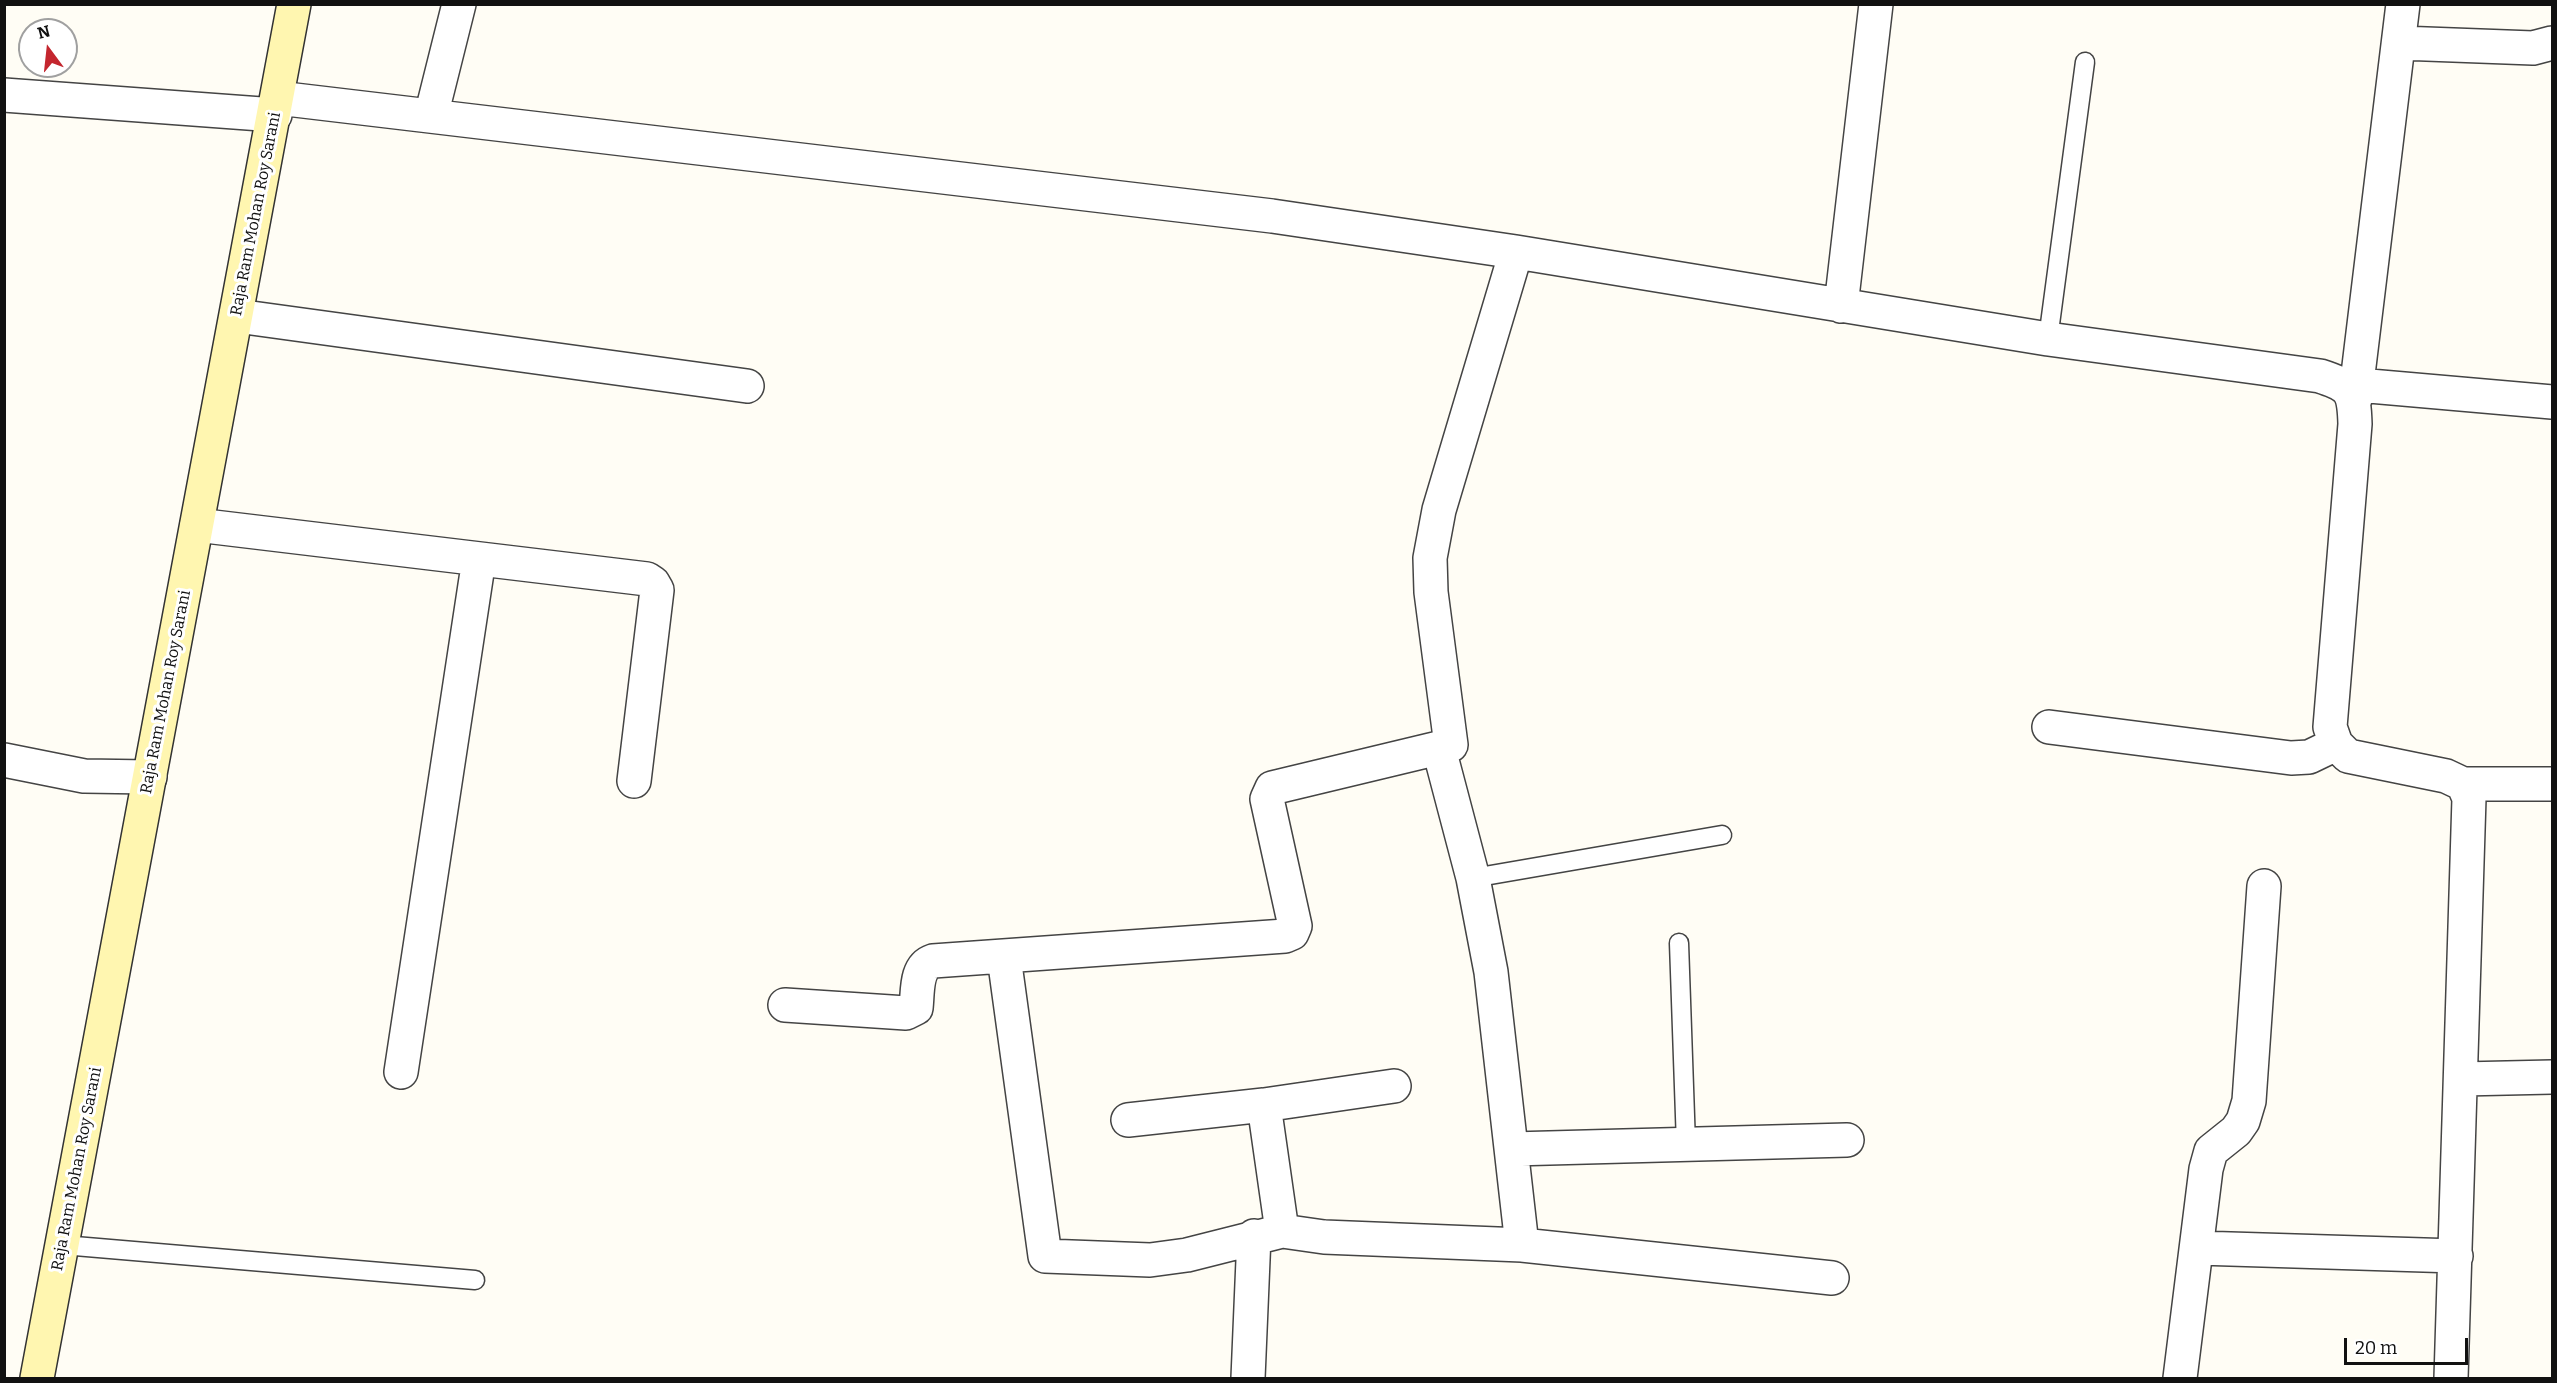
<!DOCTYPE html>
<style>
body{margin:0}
#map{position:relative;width:2557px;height:1383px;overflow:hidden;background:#fffdf5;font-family:Bitter,serif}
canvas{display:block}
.frame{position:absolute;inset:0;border:6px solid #111;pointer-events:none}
.north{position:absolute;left:18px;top:18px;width:60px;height:60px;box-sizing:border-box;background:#fff;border:2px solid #a0a0a0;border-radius:50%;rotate:345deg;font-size:16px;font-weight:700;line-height:24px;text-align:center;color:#111}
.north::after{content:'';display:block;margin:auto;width:21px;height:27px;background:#c4262e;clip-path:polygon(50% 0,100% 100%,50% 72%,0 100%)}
.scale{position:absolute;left:2344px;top:1338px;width:124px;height:27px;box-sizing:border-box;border:3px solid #111;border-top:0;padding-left:8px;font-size:18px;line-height:21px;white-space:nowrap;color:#111;-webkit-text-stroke:4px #fff;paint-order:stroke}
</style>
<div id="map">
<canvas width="2557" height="1383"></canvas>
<div class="frame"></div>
<div class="north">N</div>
<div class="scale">20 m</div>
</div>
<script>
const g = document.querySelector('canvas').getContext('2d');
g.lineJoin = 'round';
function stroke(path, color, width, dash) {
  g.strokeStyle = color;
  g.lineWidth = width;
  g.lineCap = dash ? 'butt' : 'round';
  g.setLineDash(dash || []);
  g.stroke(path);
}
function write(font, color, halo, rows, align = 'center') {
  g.font = font + ' Bitter,serif';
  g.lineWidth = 6;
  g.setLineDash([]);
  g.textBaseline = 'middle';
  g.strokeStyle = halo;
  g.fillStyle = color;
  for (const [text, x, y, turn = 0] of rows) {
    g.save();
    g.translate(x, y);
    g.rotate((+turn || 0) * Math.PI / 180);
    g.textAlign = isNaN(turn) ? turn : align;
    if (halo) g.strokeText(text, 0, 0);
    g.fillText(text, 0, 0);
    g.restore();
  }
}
const lane = new Path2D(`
 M2048 339 2085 62
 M1473 878 1722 835
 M1679 943 1686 1145
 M63 1245 475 1280`);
const street = new Path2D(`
 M2400 43 2533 48 2552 43
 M4 95 275 115
 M278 98 1272 216 1516 252 2048 339 2320 376C2351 386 2354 391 2355 424L2330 727 2336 744 2348 756 2446 776 2463 784H2552
 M431 116 459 4
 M1841 306 1876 4
 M237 316 747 386
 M2358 385 2552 402
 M2355 399 2403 4
 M197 525 647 579 653 583 657 590 634 781
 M2049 727 2291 758 2309 757 2336 744
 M1439 749 1473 878 1491 972 1522 1245
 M4 760 84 776 150 777
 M1004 957 1045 1256 1150 1260 1187 1255 1282 1231 1324 1237 1522 1245 1832 1278
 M785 1005 906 1013 916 1008C918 992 915 967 933 961L1285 936 1292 933 1295 926 1267 799 1272 788 1451 745 1431 592 1430 558 1439 510 1516 252
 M401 1072 479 559
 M2462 1079 2552 1077
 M1264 1105 1282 1231
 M1128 1120 1264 1105 1394 1086
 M1512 1149 1847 1140
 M2198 1248 2456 1256
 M1248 1378 1254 1236
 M2180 1378 2206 1169 2211 1151 2236 1131 2243 1121 2249 1101 2264 886
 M2451 1378 2469 798 2463 784`);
const secondary = new Path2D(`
 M37 1378 294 4`);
stroke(lane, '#444', 21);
stroke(street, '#444', 36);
stroke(secondary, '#333', 36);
stroke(lane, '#fff', 18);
stroke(street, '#fff', 33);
stroke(secondary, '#fff6b0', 33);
write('16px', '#111', '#fff', [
 ["Raja Ram Mohan Roy Sarani",256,214,-79],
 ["Raja Ram Mohan Roy Sarani",166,692,-79],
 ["Raja Ram Mohan Roy Sarani",77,1169,-79]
]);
</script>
